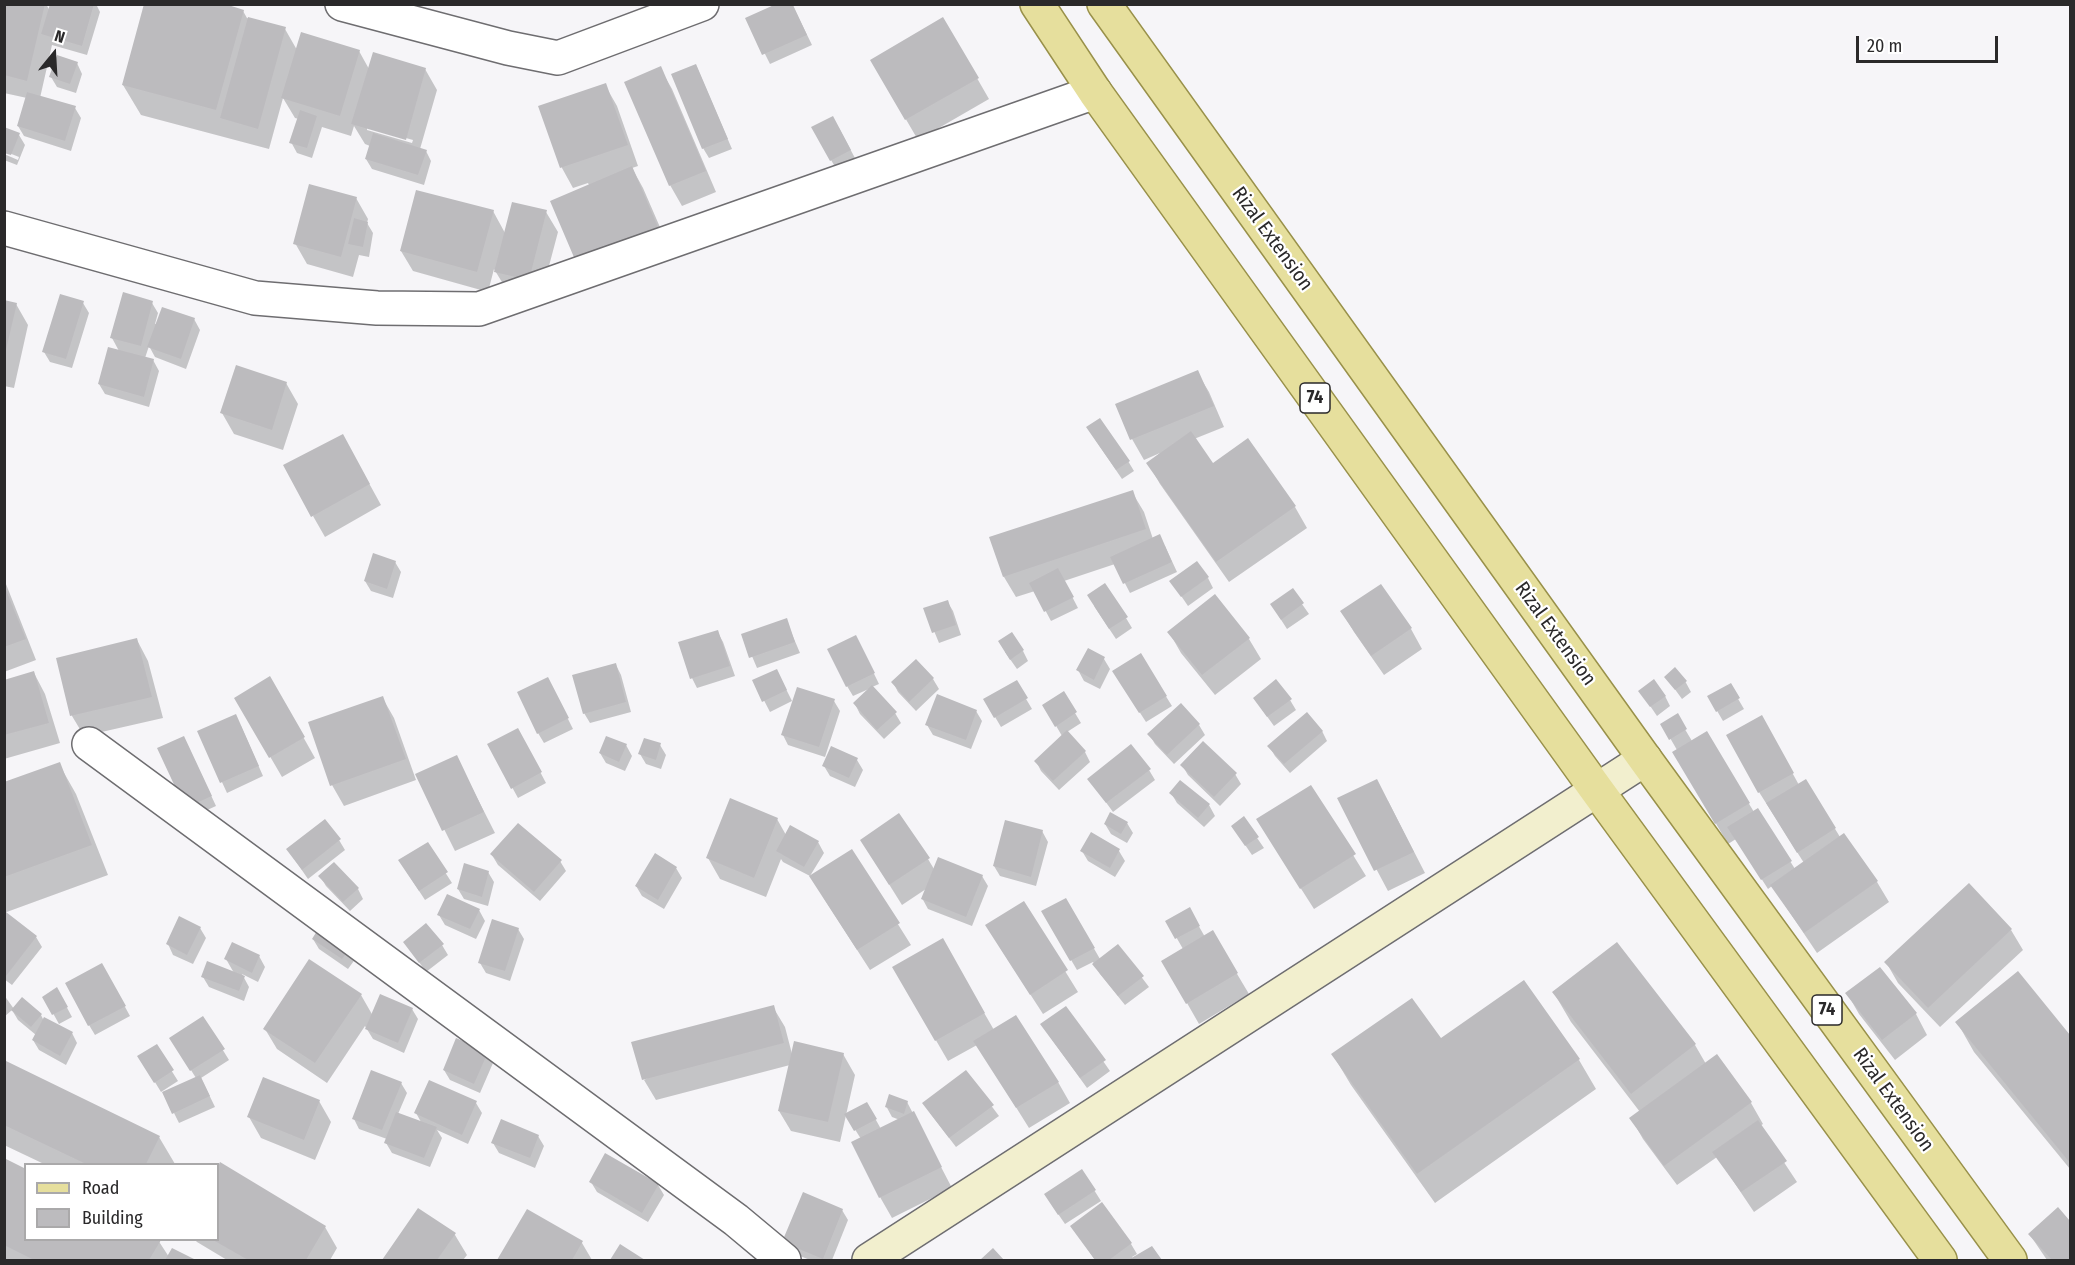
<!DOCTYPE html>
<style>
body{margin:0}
#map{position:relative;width:2075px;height:1265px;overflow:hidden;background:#f6f5f8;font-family:"Fira Sans Condensed",sans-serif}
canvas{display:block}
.frame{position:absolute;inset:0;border:6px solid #2a292a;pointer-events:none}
.legend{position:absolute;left:24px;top:1163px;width:195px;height:78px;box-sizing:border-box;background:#fff;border:2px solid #aaa9aa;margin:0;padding:8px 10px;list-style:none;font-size:18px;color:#2a292a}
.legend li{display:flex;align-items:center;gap:12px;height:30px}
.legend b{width:30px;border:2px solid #aaa9aa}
.north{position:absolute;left:24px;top:24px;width:60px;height:60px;-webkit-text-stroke:4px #fff;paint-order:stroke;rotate:18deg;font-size:16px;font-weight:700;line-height:24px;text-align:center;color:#2a292a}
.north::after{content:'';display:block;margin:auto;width:21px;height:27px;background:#2a292a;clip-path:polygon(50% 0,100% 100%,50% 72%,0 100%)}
.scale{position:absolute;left:1856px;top:36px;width:142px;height:27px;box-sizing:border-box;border:3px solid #2a292a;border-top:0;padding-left:8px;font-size:18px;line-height:21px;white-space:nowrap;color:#2a292a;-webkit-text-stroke:4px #fff;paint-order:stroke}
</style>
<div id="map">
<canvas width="2075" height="1265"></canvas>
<div class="frame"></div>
<ul class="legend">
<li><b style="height:8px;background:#e6df9d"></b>Road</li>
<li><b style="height:16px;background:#bcbbbe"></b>Building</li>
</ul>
<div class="north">N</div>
<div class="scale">20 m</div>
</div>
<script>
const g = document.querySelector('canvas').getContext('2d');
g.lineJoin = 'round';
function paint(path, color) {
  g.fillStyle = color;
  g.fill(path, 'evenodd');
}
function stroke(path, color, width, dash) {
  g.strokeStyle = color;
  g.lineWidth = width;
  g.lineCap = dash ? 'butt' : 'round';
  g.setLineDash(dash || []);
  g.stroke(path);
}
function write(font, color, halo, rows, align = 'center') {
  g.font = font + ' "Fira Sans Condensed",sans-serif';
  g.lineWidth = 4.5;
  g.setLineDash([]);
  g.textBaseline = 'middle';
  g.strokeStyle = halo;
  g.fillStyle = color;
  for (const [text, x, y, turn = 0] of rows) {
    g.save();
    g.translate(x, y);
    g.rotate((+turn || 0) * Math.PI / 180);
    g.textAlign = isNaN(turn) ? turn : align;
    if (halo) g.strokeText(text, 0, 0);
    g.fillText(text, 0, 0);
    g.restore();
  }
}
paint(new Path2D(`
 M4 4H46L50 11 52 4H96L100 12 87 55 52 45 40 98 75 108 81 118 71 151 24 136 18 126 27 98 4 93Z
 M777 4H792L812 45 770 64 747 18Z
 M243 11 247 18 285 29 297 50 359 51 369 69H425L437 90 420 149 426 151 431 161 424 185 372 169 366 159 370 146 365 144 354 126 351 136 322 127 312 158 297 153 291 142 299 119 295 118 283 98 269 149 141 115 123 85ZM367 127 413 140 412 143 367 130Z
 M943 19 989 99 918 140 872 61Z
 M77 63 82 74 76 93 57 87 51 77Z
 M696 65 732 149 709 158 703 148Z
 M660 68 672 89 716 192 682 206 670 185 626 82Z
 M605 85 617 106 638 166 632 168 643 188 669 248 590 282 589 185 588 183 573 188 562 168 540 107Z
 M839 128 856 160 837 170 831 160Z
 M19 135 25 145 17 165 4 160V154L18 160 19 157 4 151Z
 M356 198 368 219 367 223 373 233 369 257 359 255 353 277 307 264 295 243Z
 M493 211 505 233 546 212 558 232 540 300 508 292 494 269 488 292 413 271 401 251Z
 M4 301 16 304 28 325 14 388 4 386Z
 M83 303 89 313 72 368 50 362 44 352Z
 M152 303 158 313 155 324 194 319 200 330 186 369 155 357 149 346 145 358 153 360 159 371 149 407 105 394 99 384 119 351 112 338Z
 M1197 372 1209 392 1224 427 1194 439 1212 465 1248 440 1295 507 1307 528 1229 582 1160 484 1148 463 1160 453 1144 460 1132 439 1117 405Z
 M286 383 298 404 283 450 234 434 222 413Z
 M1094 438 1128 461 1134 471 1122 479Z
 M354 456 381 505 325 537 313 516Z
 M1132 492 1144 512 1153 539 1165 546 1177 572 1130 593 1115 564 1064 581 1078 608 1051 621 1035 591 1016 597 1004 577 991 538Z
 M395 562 401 572 393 598 371 591 365 581Z
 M1208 578 1213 588 1188 606 1171 581Z
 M4 579 36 660 4 672Z
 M1292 590 1309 614 1287 629 1278 615Z
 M947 601 953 611 961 635 939 643 925 609Z
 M1094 606 1126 618 1132 628 1116 639Z
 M1342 612 1411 629 1422 649 1384 675 1354 632Z
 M786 620 800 653 757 668 743 635Z
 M717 631 723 642 735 676 697 688 692 678Z
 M1169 632 1249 639 1261 659 1215 695 1181 653Z
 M137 640 148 661 163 718 84 736 72 716 58 659Z
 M861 647 879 684 872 687 895 713 901 723 884 739 860 714 855 704 871 688 853 696 847 686Z
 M1088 650 1104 659 1110 669 1100 689 1084 681 1078 670Z
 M1023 651 1028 661 1017 669 1005 652Z
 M1140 655 1172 706 1146 722 1120 682Z
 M916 661 933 679 939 689 916 711 898 692 893 682Z
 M616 665 621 675 631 712 590 723 584 713Z
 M34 673 45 694 60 743 4 759V681Z
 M1666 677 1685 681 1691 692 1682 699Z
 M270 678 315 758 282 777 236 698Z
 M754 681H782L792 701 770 712Z
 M1016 682 1032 709 1001 727 985 700Z
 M1730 685 1744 709 1723 721 1709 697Z
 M553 689 573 729 544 743 538 733Z
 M1640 691 1665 696 1670 706 1657 716Z
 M1063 693 1081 723 1067 732 1085 752 1090 762 1059 790 1041 771 1036 761 1062 736 1044 705Z
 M382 697 394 718 416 780 344 806 332 785Z
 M1290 700 1296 710 1274 726 1261 708Z
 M834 701 840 711 825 757 788 745 783 735Z
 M976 711 982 721 971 749 933 735 927 725Z
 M1677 716 1692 741 1706 733 1754 812 1758 810 1795 869 1804 863 1759 792 1773 738 1799 785 1806 781 1840 837 1844 835 1877 882 1889 902 1817 953 1772 886 1768 889 1736 839 1728 844 1674 752 1677 750 1662 724Z
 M1199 725 1205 735 1174 764 1155 744 1149 734Z
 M241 726 263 776 227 793 199 732Z
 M518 730 546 783 518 798 489 745Z
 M1322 731 1327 741 1290 773 1275 756 1269 746Z
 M607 738 626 745 632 756 625 771 606 763 600 753Z
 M660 745 666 755 661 769 646 764 640 754Z
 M189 748 216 806 192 817Z
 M456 756 495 833 455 851 417 775Z
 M857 760 863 770 855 787 830 776 824 766Z
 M59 764 76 794 108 875 4 913V784Z
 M1182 765 1235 774 1241 784 1220 806 1188 775Z
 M1149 770 1155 780 1113 812 1089 779Z
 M1311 787 1366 876 1314 909 1270 840Z
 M1171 793 1209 805 1215 816 1204 827 1177 803Z
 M1339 799 1388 801 1425 873 1388 891Z
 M1111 814 1127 823 1133 833 1127 843 1111 834 1105 824Z
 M777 819 786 835 818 842 824 853 810 876 783 862 781 859 766 897 720 879 708 858Z
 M1244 819 1264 848 1252 855 1239 836Z
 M1042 831 1048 842 1036 886 1000 876 994 866Z
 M1092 834 1119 851 1125 861 1115 877 1088 861 1082 851Z
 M339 840 345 850 308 879 288 850Z
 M862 841 928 859 934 869 982 876 988 886 972 926 928 909 922 898 926 889 902 905Z
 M427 844 452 883 425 900 406 871Z
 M852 851 911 945 870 970 823 897Z
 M492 855 560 861 566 871 540 901 498 865Z
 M676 868 682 878 664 909 642 896 636 886Z
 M488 872 494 882 488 906 464 899 458 889Z
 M320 876 358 889 363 899 350 911 326 886Z
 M1066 900 1100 959 1118 946 1149 987 1125 1005 1100 974 1093 962 1077 970 1043 912Z
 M1023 903 1078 992 1043 1014 999 946Z
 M1189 909 1205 937 1212 932 1249 994 1199 1024 1163 961 1183 949 1167 921Z
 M479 910 485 921 476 939 445 925 439 915Z
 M4 916 36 937 42 947 12 985 4 979Z
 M200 928 206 938 193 964 173 955 168 944Z
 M518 929 524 939 510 981 486 973 480 963Z
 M2011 930 2023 950 1940 1027 1898 983 1886 962Z
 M313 939 350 948 356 958 348 969 319 949Z
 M942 940 994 1030 1058 1082 1070 1103 1029 1128 977 1045 948 1061 894 968Z
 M405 942 442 945 448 955 426 972Z
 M233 944 259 956 265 967 258 982 242 974 249 987 244 1001 209 987 203 977 234 973 226 959Z
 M1616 944 1695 1045 1706 1064 1717 1056 1751 1103 1763 1124 1760 1126 1797 1182 1754 1212 1717 1157 1677 1185 1643 1139 1631 1118 1640 1112 1571 1022 1554 993Z
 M102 965 130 1016 95 1035 89 1025Z
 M1880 969 1916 1014 1927 1035 1895 1060 1859 1014 1847 993Z
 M2018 973 2070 1037V1169L1974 1052 1957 1022Z
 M57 989 72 1017 59 1024 44 997Z
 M4 995 14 1009 41 1015 44 1021 72 1033 77 1043 66 1065 39 1050 33 1040 36 1035 18 1020 12 1010 4 1017Z
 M361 995 373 1016 412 1009 418 1019 404 1053 373 1039 365 1026 327 1083 277 1049 265 1029Z
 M773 1007 785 1027 792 1054H843L855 1075 840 1142 791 1131 779 1111 790 1065 656 1100 644 1080Z
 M1066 1008 1110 1071 1087 1088 1048 1034Z
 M203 1018 229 1060 201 1078 215 1107 179 1123 174 1113 196 1078 177 1048Z
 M1440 1040 1579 1060 1596 1089 1435 1203 1351 1085 1333 1055Z
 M156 1046 178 1081 161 1092 139 1056Z
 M487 1053 493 1063 480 1093 450 1080 444 1070Z
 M4 1061 159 1137 175 1164H44L4 1145Z
 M966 1072 999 1116 956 1147 930 1113Z
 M401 1083 407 1093 398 1114 421 1122 416 1113 476 1103 482 1113 468 1144 437 1130 442 1138 430 1167 392 1153 386 1143 387 1139 359 1129 354 1119Z
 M319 1101 331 1122 315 1160 261 1138 249 1117Z
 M907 1102 952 1188 892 1218 880 1197 861 1139 846 1115 867 1104 881 1129 900 1120 892 1117 886 1106Z
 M538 1136 544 1146 535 1168 499 1153 493 1143Z
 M4 1159 26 1240H158L169 1257 173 1250 193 1260H4Z
 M220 1164 325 1227 337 1248 330 1260H227L197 1242 195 1240H218V1169Z
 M1082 1171 1101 1201 1065 1224 1052 1205Z
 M591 1182 658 1185 664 1195 648 1222 597 1192Z
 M418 1210 455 1235 467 1255 463 1260H384Z
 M842 1210 848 1220 832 1260H810L790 1252 784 1242Z
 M2058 1210 2070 1223V1260H2047L2030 1235Z
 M528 1211 582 1243 592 1260H498Z
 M1072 1226 1131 1244 1137 1254 1132 1257 1133 1259 1152 1248 1160 1260H1095Z`), '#0003');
paint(new Path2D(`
 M4 4H45L27 81 4 75Z
 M50 4H94L82 46 41 34Z
 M144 4H225L244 10 216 110 122 85Z
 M774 5H793L807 35 762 55 745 18Z
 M248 17 286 27 258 129 220 118Z
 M943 17 979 78 905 120 870 60Z
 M301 32 360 50 340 116 281 98Z
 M373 52 426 68 406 140 351 124Z
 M57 55 78 62 70 84 49 77Z
 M696 64 728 139 702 149 671 74Z
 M661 66 706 171 669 186 624 82Z
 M606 83 628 145 560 168 538 106Z
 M27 92 76 106 65 141 17 126Z
 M300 110 317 116 307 148 289 143Z
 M833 116 851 150 830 161 811 127Z
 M4 127 20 133 11 155 4 153Z
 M373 133 427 150 418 175 365 159Z
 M632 166 658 227 576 262 550 201Z
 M309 184 357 197 341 257 293 244Z
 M416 190 494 210 477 272 400 251Z
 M512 202 547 210 529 280 494 272Z
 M354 218 368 222 363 247 348 244Z
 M123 292 153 301 141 346 110 338Z
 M60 294 84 301 66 359 42 352Z
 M4 300 17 303 5 354H4Z
 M162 307 195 318 181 359 147 347Z
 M108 347 154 359 144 397 98 384Z
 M236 365 287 382 272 430 220 413Z
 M1198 370 1214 406 1130 440 1115 404Z
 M1100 418 1130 461 1116 470 1086 427Z
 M1191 431 1213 463 1248 438 1296 506 1216 562 1146 463Z
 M343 434 370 484 311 517 283 465Z
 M1133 490 1146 529 1003 577 989 537Z
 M1160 534 1172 562 1123 584 1110 557Z
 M373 553 396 561 387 589 364 581Z
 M1197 561 1209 577 1181 597 1169 581Z
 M1058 568 1074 597 1044 612 1029 583Z
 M1105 583 1128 617 1109 629 1087 595Z
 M1381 584 1412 628 1371 656 1340 611Z
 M4 585 26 639 4 647Z
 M1293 588 1304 603 1281 620 1270 604Z
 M1215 594 1250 638 1202 675 1167 632Z
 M948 600 956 625 932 633 923 608Z
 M787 618 795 642 749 658 741 634Z
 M718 630 730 666 690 679 678 642Z
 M1012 632 1024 650 1010 660 998 641Z
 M856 635 875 673 846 687 827 649Z
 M137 638 152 697 70 716 56 658Z
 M1088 648 1105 657 1094 680 1076 670Z
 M1141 653 1167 696 1139 713 1112 671Z
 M916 659 934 678 909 702 891 682Z
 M616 663 626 702 583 714 572 675Z
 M1675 667 1687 681 1675 690 1664 677Z
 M777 669 787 690 762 702 752 680Z
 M34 671 49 723 4 735V680Z
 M270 676 305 737 269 758 234 698Z
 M548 677 569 718 537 734 517 692Z
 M1276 679 1292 699 1267 717 1253 698Z
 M1654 679 1666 696 1650 707 1638 691Z
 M1017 680 1028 698 994 718 983 699Z
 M1731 683 1740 698 1716 712 1707 696Z
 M872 685 897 712 877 730 853 703Z
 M797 687 835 699 819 747 781 735Z
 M1064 691 1077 712 1055 727 1042 705Z
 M937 694 977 710 966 740 925 725Z
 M383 696 406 759 330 786 308 722Z
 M1181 703 1200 724 1167 755 1147 734Z
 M1307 712 1323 731 1284 764 1267 746Z
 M1678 713 1687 729 1669 740 1660 724Z
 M236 714 259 766 220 783 197 731Z
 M1762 715 1794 773 1758 793 1726 735Z
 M518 728 542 772 511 789 487 744Z
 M1067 730 1086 751 1053 781 1034 761Z
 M1707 731 1750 803 1715 824 1672 752Z
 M184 736 212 796 185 808 157 748Z
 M606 736 627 744 619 762 599 753Z
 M644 738 661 743 656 760 638 754Z
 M1203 741 1237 773 1214 797 1180 765Z
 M1131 744 1151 769 1106 803 1087 779Z
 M831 746 858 758 849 778 822 766Z
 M457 755 484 812 442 831 415 774Z
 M60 762 92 845 4 877V782Z
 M1377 779 1414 852 1374 871 1337 798Z
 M1806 779 1836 828 1797 853 1766 803Z
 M1180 780 1210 804 1198 818 1169 793Z
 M1311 785 1356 854 1300 889 1256 819Z
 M730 798 778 818 754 878 706 858Z
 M1758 808 1792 861 1761 880 1727 827Z
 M1110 812 1128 822 1121 834 1104 824Z
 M899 813 930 858 889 885 860 840Z
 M1244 816 1259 837 1245 846 1231 826Z
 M325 819 341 839 302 870 286 849Z
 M1005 820 1043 830 1031 877 993 866Z
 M518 823 562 860 534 892 490 854Z
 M790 825 819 841 804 867 776 851Z
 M1091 832 1120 849 1110 868 1080 851Z
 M1844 833 1878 881 1804 933 1770 885Z
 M428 842 448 872 419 891 398 860Z
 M852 849 900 923 857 950 809 876Z
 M655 853 677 867 658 900 635 886Z
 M938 857 983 875 966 917 921 899Z
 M334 862 359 888 343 902 318 876Z
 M464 863 489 871 482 897 457 889Z
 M1969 883 2012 929 1928 1008 1884 962Z
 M447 894 480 909 470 929 437 915Z
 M1066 898 1095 948 1070 961 1041 911Z
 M1024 901 1068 970 1030 995 985 925Z
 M1190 907 1200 926 1175 939 1165 921Z
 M6 912 37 936 6 976 4 914Z
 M179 916 201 927 187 955 166 944Z
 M492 919 519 928 505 971 478 963Z
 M426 923 444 944 419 963 403 942Z
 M320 926 351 947 342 959 312 939Z
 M1213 930 1238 973 1186 1004 1161 961Z
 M943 938 985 1013 935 1041 892 967Z
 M232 942 260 955 252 973 224 959Z
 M1617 942 1696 1044 1631 1094 1552 992Z
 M1118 944 1144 976 1118 996 1092 964Z
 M309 959 362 994 315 1063 263 1029Z
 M207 961 245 976 239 991 201 977Z
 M102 963 126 1006 88 1026 65 983Z
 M1880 967 1917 1013 1882 1040 1845 993Z
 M2018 971 2070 1035V1163L1955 1022Z
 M1524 980 1580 1059 1417 1174 1331 1054 1412 998 1441 1038Z
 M57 987 68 1007 52 1015 42 997Z
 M380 994 413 1008 398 1043 365 1029Z
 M22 997 42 1014 31 1027 11 1010Z
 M774 1005 784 1043 642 1080 631 1042Z
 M1066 1006 1106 1060 1080 1078 1040 1024Z
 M1016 1015 1059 1082 1016 1108 973 1041Z
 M203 1016 225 1049 190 1071 169 1038Z
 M44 1017 73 1032 60 1056 32 1040Z
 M456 1038 488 1052 474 1084 443 1070Z
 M794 1041 844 1053 828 1122 778 1111Z
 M157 1044 174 1070 154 1083 137 1056Z
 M1717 1054 1752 1102 1664 1166 1629 1118Z
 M4 1060 160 1136 146 1164H86L4 1125Z
 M371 1070 402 1082 382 1130 352 1119Z
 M966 1070 994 1105 949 1138 922 1103Z
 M200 1075 210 1096 172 1114 162 1092Z
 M263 1077 320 1100 304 1140 247 1117Z
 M429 1080 477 1101 462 1135 414 1113Z
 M889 1094 908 1101 904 1114 885 1107Z
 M867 1102 877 1119 854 1131 844 1114Z
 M914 1111 942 1167 879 1198 851 1142Z
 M396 1112 437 1127 424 1158 384 1143Z
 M501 1119 539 1135 530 1158 491 1143Z
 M1758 1120 1787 1161 1741 1192 1712 1152Z
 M605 1153 659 1184 642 1213 589 1182Z
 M4 1158 26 1169V1240H161L149 1260H34L4 1245Z
 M220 1162 326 1226 306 1260H248L213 1240H218V1166Z
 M1082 1169 1096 1190 1058 1215 1044 1194Z
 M803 1192 843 1209 823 1259 782 1242Z
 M1102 1202 1132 1243 1109 1260H1095L1070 1226Z
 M2058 1207 2070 1221V1260H2052L2028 1234Z
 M418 1208 456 1233 437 1260H382Z
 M527 1209 583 1241 572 1260H497Z
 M620 1244 645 1260H610Z
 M1152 1246 1162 1260H1128Z
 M172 1248 196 1260H165Z
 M993 1248 1004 1260H980Z`), '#bcbbbe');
const street = new Path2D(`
 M342 4 508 48 558 58 702 4
 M4 228 255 298 377 308 479 309 1095 92
 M89 744 736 1220 784 1260`);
const secondary = new Path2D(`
 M869 1260 1645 759`);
const primary = new Path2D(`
 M1037 4 1095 92 1596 789 1940 1260
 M1104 4 1645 759 2010 1260`);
stroke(street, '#6e6d70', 36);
stroke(secondary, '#6e6d70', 36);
stroke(primary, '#99914a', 36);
stroke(street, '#fff', 33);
stroke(secondary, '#f2efce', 33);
stroke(primary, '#e6df9d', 33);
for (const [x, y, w] of [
 [1315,398,30],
 [1827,1010,30]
]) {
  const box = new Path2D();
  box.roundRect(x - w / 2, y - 15, w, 30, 4.5);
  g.fillStyle = '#fff';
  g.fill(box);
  stroke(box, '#2a292a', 1.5);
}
write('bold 18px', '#2a292a', null, [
 ["74",1315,398],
 ["74",1827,1010]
]);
write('20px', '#2a292a', '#fff', [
 ["Rizal Extension",1272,239,54],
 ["Rizal Extension",1555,634,54],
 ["Rizal Extension",1893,1100,54]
]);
</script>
